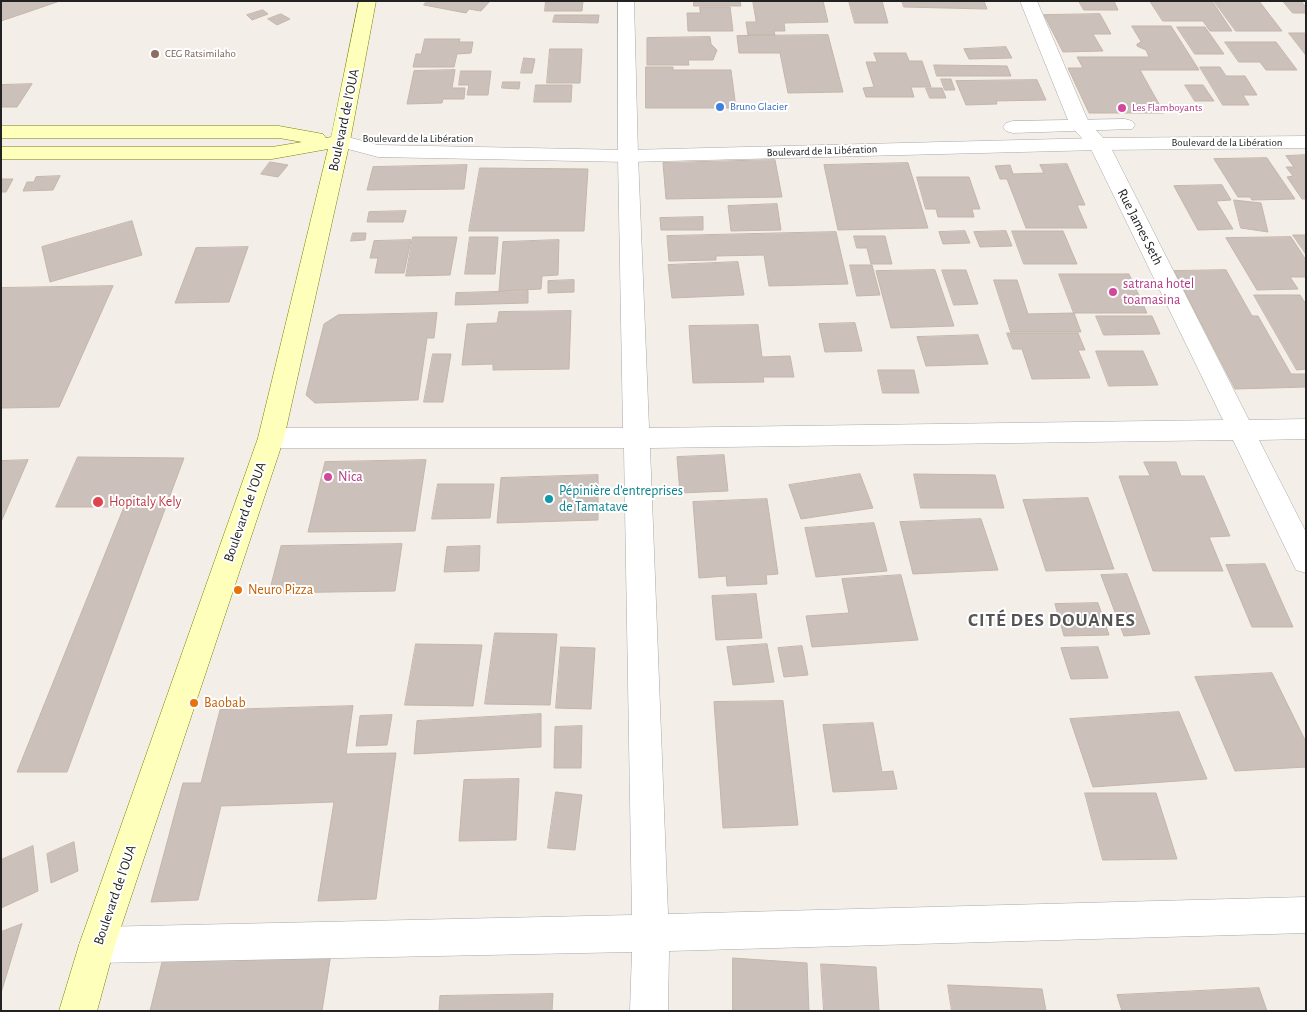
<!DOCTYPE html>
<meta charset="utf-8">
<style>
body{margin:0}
#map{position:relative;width:1307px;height:1012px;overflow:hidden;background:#f3efe8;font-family:"Alegreya Sans",sans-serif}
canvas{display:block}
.frame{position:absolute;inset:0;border:2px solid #222;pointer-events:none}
</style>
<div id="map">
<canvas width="1307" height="1012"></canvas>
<div class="frame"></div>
</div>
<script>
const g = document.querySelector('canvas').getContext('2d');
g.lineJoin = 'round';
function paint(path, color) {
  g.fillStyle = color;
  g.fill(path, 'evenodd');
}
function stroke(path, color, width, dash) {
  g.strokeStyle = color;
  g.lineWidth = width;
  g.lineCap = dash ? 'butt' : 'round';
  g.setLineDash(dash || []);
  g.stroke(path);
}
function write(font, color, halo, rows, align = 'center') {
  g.font = font + ' "Alegreya Sans",sans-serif';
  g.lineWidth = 4;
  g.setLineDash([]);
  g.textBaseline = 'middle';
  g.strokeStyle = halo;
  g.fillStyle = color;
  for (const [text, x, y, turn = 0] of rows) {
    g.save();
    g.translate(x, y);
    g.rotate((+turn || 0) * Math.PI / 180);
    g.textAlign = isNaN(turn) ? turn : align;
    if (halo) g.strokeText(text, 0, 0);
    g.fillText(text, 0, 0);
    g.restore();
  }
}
const building = new Path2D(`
 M1 1H60L1 21Z
 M427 1H490L481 11 469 9 466 13 424 5Z
 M546 1H583L582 11H545Z
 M694 1H740L741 6H694Z
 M753 1H823L828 22 784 23 785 31H774L775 35H748L746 22H756Z
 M849 1H882L888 23H855Z
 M902 1H984L987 9 904 7Z
 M1079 1H1114L1118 10H1084Z
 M1150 1H1212L1232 31H1210L1203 21H1163Z
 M1214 1H1259L1282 31H1236Z
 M1283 1H1301L1306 7V13H1293Z
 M700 7H730L733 31H688L687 13H700Z
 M263 10 268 14 252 20 247 15Z
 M281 14 290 19 277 25 268 19Z
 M1100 14 1111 34H1093L1103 51 1063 52 1044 15Z
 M555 15H599L598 23 553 22Z
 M1132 26H1171L1199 70H1140L1164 113H1089L1068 68H1083L1077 57H1149L1146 50 1137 46V44L1141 42Z
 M1177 27H1205L1224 54H1195Z
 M1289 33H1306V55Z
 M828 35 843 92 788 93 780 53H739L737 36Z
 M710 37 711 44 717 50 713 60H688L689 65H647V38Z
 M425 39H460L459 42H473L471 53 457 54 454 67H413L416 54H421Z
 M1225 42H1276L1297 70H1266L1260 62H1239Z
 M1006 47 1012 58 969 59 964 49Z
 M550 49H582L580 83H547Z
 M874 53H906L909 61H922L931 87H911L914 97H866L863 88 874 87 866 62H877Z
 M524 58 535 59 532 73H521Z
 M934 65 1007 66 1011 76H937Z
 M646 67H673V70H731L736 108H646Z
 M1200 67H1220L1226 76H1245L1257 95H1243L1249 105H1223Z
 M455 70 452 88H465L464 99H443L442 103 407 104 414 71Z
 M461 71H491L488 95H467L469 85H459Z
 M941 79H951L955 90H945Z
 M1037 80 1046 100 996 101 997 104 966 105 956 81Z
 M503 82H520L519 89 502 88Z
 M32 84 17 107H1V85Z
 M536 85H572L571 102H534Z
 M1185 85H1203L1214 101H1195Z
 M926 88H942L946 98H930Z
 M1306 155V199H1302L1287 177 1293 176 1286 167H1294L1286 156Z
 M1267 158 1295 199 1252 200 1250 197H1238L1214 159Z
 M775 160 782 197 666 199 663 163Z
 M270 162 288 165 278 177 261 174Z
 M908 163 928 228 838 230 824 165Z
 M1067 164 1085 205H1077L1087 228H1026L1007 179H1000L995 166 1010 165 1013 174 1044 173 1040 165Z
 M467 165 464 189 367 190 373 167Z
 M480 168 588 169 584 231H469Z
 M60 176 53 190 23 191 27 182H34L36 177Z
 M917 177H969L980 209H972L974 217H938L936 209H926Z
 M1 179H13L6 192H1Z
 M1222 185 1231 200 1216 201 1233 229 1198 230 1174 186Z
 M1234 200 1261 203 1268 232 1241 228Z
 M777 204 781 230 731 231 728 206Z
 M406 211 403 222H367L369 212Z
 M703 217V230H661L660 218Z
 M132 221 142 255 50 282 42 247Z
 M965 231 970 243 943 244 939 232Z
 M1006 231 1012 246 980 247 974 232Z
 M1012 231H1063L1077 264H1024Z
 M836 232 848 284 769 286 764 255 716 256V260L669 261 667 236Z
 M353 233H366L365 240 351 241Z
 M1293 235H1306V254Z
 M854 236H885L892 264H871L867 248H857Z
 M413 237H457L450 275 406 276Z
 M470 237H498L495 274H465Z
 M1291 237 1306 260V277H1290L1298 289 1257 290 1226 238Z
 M411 240 404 273H375L378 258H370L374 241Z
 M559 240 558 275 542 276 541 289 499 291 503 242Z
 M248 247 229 302 175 303 196 248Z
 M738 262 744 295 672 298 668 265Z
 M850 265H872L880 295 857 296Z
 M935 270 954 326 891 328 876 271Z
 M942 270H966L978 304 954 305Z
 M1226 270 1252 316H1258L1291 374H1306V387L1235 389 1174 271Z
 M1059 274H1129L1147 313H1074Z
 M574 280V292L548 293V281Z
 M994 280H1017L1028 314 1074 313 1081 332H1011Z
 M113 286 59 407 1 408V288Z
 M528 291V303L455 305 456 293Z
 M1254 295H1300L1306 304V369L1297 370Z
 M571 311 569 369 493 370V364L462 365 467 324 497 323 499 312Z
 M437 313 434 338H427L418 400 315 403 306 395 324 324 338 315Z
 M1096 316H1152L1160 334 1104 335Z
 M855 323 862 351 825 352 819 324Z
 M758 325 762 357 790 356 794 377H763L764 382 693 383 689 326Z
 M1007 333H1078L1085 350H1078L1090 378 1032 379 1022 349H1013Z
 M978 335 988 364 926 366 917 337Z
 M1096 351H1143L1158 385 1109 386Z
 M433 354H451L443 402H424Z
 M878 370H914L919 393H883Z
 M724 455 728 491 680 493 677 457Z
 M78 457 184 458 67 772H17L124 507H56Z
 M28 460 1 522V461Z
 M426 460 415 531 308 532 325 462Z
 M1144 462H1176L1181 476H1204L1230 536 1209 537 1223 571H1153L1119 476H1150Z
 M860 474 873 508 801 519 789 485Z
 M914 474 995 475 1004 508H921Z
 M598 475V520L497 523 501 478Z
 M438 484H494L490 518 432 519Z
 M1088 498 1114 569 1046 571 1023 500Z
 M767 499 778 574 766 575 767 584 727 586 726 576 699 578 693 502Z
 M981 519 998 570 913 574 900 522Z
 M874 523 887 571 816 577 805 528Z
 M402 544 395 591 269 593 281 546Z
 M480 546 479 571 444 572 447 547Z
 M1265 564 1293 627H1252L1226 565Z
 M1127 574 1150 634 1124 636 1101 575Z
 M901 575 918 640 812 647 806 616 849 613 842 579Z
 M756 594 762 638 716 640 712 596Z
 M1098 603 1109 635 1064 636 1055 604Z
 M495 633 557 634 550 705 485 704Z
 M416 644 482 645 473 706 405 705Z
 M767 644 774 682 733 685 727 647Z
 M802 646 808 675 784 677 778 648Z
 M561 647 595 648 591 709 556 708Z
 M1098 647 1108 678 1071 679 1061 648Z
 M1272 673 1306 742V767L1235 771 1195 677Z
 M783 701 798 825 723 828 714 702Z
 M353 706 346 754 396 753 376 899 318 901 334 802 221 806 198 900 151 902 183 783H201L220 710Z
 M1179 712 1207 779 1093 787 1070 719Z
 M541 714V747L414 754 417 721Z
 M392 715 387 745 356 746 360 716Z
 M873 723 882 772 893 771 897 789 833 792 823 725Z
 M582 726 581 768H554L555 727Z
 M519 779 516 840 459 841 464 780Z
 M556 792 582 795 575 850 548 848Z
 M1085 793H1156L1177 859 1103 860Z
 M74 842 78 871 51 883 47 854Z
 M33 846 38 891 1 908V860Z
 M22 924 1 993V932Z
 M331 954 322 1011H150L163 958Z
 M733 958 807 963 809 1011H733Z
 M821 964 876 967 879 1011H824Z
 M948 985 1042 989 1046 1011H952Z
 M1259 988 1267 1011H1122L1117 995Z
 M553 994 552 1011H439L440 996Z`);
paint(building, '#cbc1ba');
stroke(building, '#c6b5a9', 1);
const minor = new Path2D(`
 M618 1H634L638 156 649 428 1223 420 1090 147 1070 125 1020 1H1037L1089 123 1109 144 1249 420 1306 419V439L1259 440 1306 532V573L1296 570 1233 440 650 448 668 914 1306 897V933L669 951 668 1011H630L632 952 97 963 84 958 79 945 84 932 97 927 632 915 624 448H271L262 445 258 438 262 431 271 428H623L618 156Z`);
const tertiary = new Path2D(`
 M1125 119 1132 121 1135 125 1132 129 1013 133 1006 131 1003 127 1006 123 1013 121Z
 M340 135 378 145 628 150 1099 138 1306 136V148L1099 150 628 162 378 157 333 145 330 141 333 137Z`);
const secondary = new Path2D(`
 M359 1H376L350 141 284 438 115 945 97 1011H59L79 945 258 438 328 149 272 159H1V147H272L302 142 279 138H1V126H279L323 134 326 138 331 137Z`);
stroke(minor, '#a9a9a9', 1);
stroke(tertiary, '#a9a9a9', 1);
stroke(secondary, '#778200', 1);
paint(minor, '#fff');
paint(tertiary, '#fff');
paint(secondary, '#fdffba');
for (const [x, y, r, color] of [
 [155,54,5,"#8d6e63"],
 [720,107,5,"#3f7fe0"],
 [1122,108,5,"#d1479c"],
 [1113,292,5,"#d1479c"],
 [328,477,5,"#d1479c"],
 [549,499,5,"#0f9aa8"],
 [98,502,6,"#e0444e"],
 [238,590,5,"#e8710a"],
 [194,703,5,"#e8710a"]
]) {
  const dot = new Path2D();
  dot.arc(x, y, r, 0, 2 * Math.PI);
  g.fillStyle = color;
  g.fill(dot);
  stroke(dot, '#fff', 2);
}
write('11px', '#785e54', '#fff', [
 ["CEG Ratsimilaho",165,54]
], 'left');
write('11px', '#366cbe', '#fff', [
 ["Bruno Glacier",730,107]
], 'left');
write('11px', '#b23c85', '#fff', [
 ["Les Flamboyants",1132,108]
], 'left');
write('11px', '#222', '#fff', [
 ["Boulevard de la Libération",418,139],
 ["Boulevard de la Libération",1227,143],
 ["Boulevard de la Libération",822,151,-2]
]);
write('14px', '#222', '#fff', [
 ["Boulevard de l'OUA",344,120,-78],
 ["Rue James Seth",1140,227,63],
 ["Boulevard de l'OUA",245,512,-71],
 ["Boulevard de l'OUA",115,895,-71]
]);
write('14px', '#b23c85', '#fff', [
 ["satrana hotel",1123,284],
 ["toamasina",1123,300],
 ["Nica",338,477]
], 'left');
write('14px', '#0d838f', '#fff', [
 ["Pépinière d'entreprises",559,491],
 ["de Tamatave",559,507]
], 'left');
write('14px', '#be3a42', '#fff', [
 ["Hopitaly Kely",109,502]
], 'left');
write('14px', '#c56008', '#fff', [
 ["Neuro Pizza",248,590],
 ["Baobab",204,703]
], 'left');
g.letterSpacing = '1px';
write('bold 19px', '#555', '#fff', [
 ["CITÉ DES DOUANES",1052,620]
]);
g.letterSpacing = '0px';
</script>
